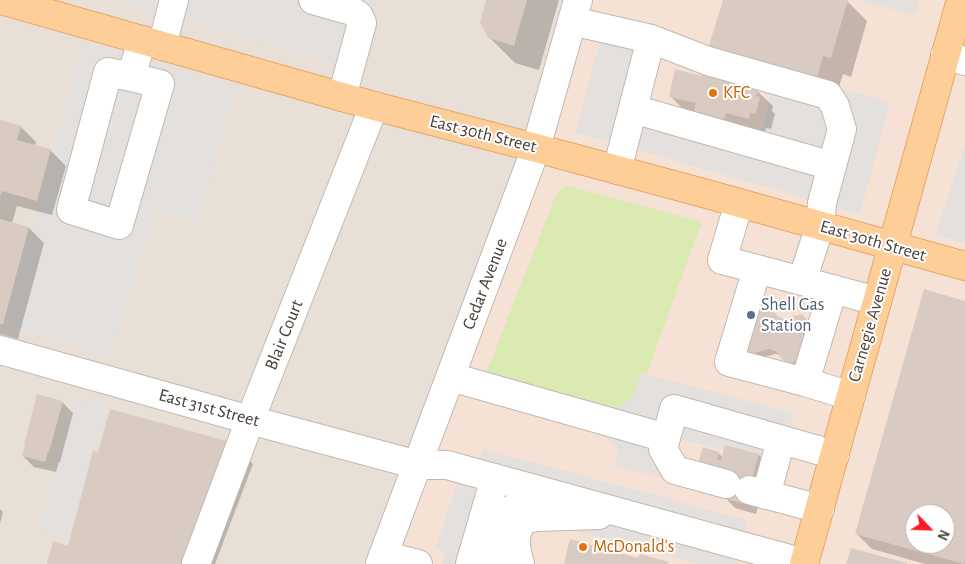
<!DOCTYPE html>
<style>
body{margin:0}
#map{position:relative;width:965px;height:564px;overflow:hidden;background:#f5efe9;font-family:"Alegreya Sans",sans-serif}
canvas{display:block}
.north{position:absolute;left:905px;top:504px;width:50px;height:50px;box-sizing:border-box;background:#fff;border:1px solid #b6b2af;border-radius:50%;rotate:114deg;font-size:14px;font-weight:700;line-height:20px;text-align:center;color:#483e37}
.north::after{content:'';display:block;margin:auto;width:18px;height:22px;background:#fa1b25;clip-path:polygon(50% 0,100% 100%,50% 72%,0 100%)}
</style>
<div id="map">
<canvas width="965" height="564"></canvas>
<div class="north">N</div>
</div>
<script>
const g = document.querySelector('canvas').getContext('2d');
g.lineJoin = 'round';
function paint(path, color) {
  g.fillStyle = color;
  g.fill(path, 'evenodd');
}
function stroke(path, color, width, dash) {
  g.strokeStyle = color;
  g.lineWidth = width;
  g.lineCap = dash ? 'butt' : 'round';
  g.setLineDash(dash || []);
  g.stroke(path);
}
function write(font, color, halo, rows, align = 'center') {
  g.font = font + ' "Alegreya Sans",sans-serif';
  g.lineWidth = 4;
  g.setLineDash([]);
  g.textBaseline = 'middle';
  g.strokeStyle = halo;
  g.fillStyle = color;
  for (const [text, x, y, turn = 0] of rows) {
    g.save();
    g.translate(x, y);
    g.rotate((+turn || 0) * Math.PI / 180);
    g.textAlign = isNaN(turn) ? turn : align;
    if (halo) g.strokeText(text, 0, 0);
    g.fillText(text, 0, 0);
    g.restore();
  }
}
paint(new Path2D(`
 M0 0H578L380 564H0Z`), '#e8e0d7');
paint(new Path2D(`
 M578 0H965V564H380ZM915 514H945V544H915Z`), '#f6e2d5');
paint(new Path2D(`
 M568 186 702 222 646 375 641 373 633 397 609 414 484 379 555 197 562 188Z`), '#dbe9b2');
paint(new Path2D(`
 M116 0H375L356 69Z
 M857 0H919L915 15Z
 M606 20 666 37 648 102 761 133 777 69 890 103 860 214 575 132Z
 M83 43 235 89 198 222 154 211 110 356 6 325Z
 M965 145V243L935 235Z
 M641 373 794 413 781 464 671 437 660 477 614 466 620 450 603 435 609 414 633 397Z
 M75 400 107 405 71 538 39 529Z
 M484 449 747 520 736 564H698L495 509 487 564H443L445 552 436 547 464 461 474 464Z`), '#e3e0de');
paint(new Path2D(`
 M488 0H559L539 70 515 63 489 37Z
 M724 0H842L848 2 867 21 851 77 843 74 834 103Z
 M703 77H724L732 85 757 91 773 106 772 111 775 114 771 129 766 128 764 134 686 112 670 96Z
 M0 121 21 127 36 142 35 146 50 150 66 166 52 215 17 206 12 223 29 228 44 243 18 339 0 334Z
 M965 302V564H925L872 549 857 534ZM915 514H945V544H915Z
 M778 318 809 364 793 369 781 355 775 354 757 359 740 341Z
 M62 402 73 413 60 462H59L56 472 34 467 23 456 26 445Z
 M233 444 253 464 215 564H48L68 547 99 454Z
 M718 453 723 457 759 455 769 466 756 514 735 508 708 480Z
 M0 509 3 512 0 523Z`), '#0003');
paint(new Path2D(`
 M486 0H527L514 46 488 38 480 22Z
 M723 0H848L831 58 823 56 815 84 707 52Z
 M675 69 702 76 704 71 725 76 723 81 758 90 756 96 760 97 756 114 750 113 749 119 726 113 724 119 694 111 696 103 669 97Z
 M0 120 21 126 17 140 51 149 37 201 2 191 0 196Z
 M0 219 29 227 3 324H0Z
 M924 289 965 301V559L964 564 855 534ZM915 514H945V544H915Z
 M766 304 779 317 785 319 802 314 813 327 804 359 787 364 775 351 769 349 751 354 739 342 748 309Z
 M37 394 63 401 49 452H48L45 462 22 456 25 445H24Z
 M110 409 234 443 188 564H47L53 541 68 546 93 451 98 452Z
 M725 445 759 454 745 504 723 498 728 479 696 470 703 447 719 452 717 459 721 460Z
 M570 539 638 558 640 554 669 562 668 564H566L564 563Z
 M851 548 907 563V564H846Z`), '#d9cbc2');
const minor = new Path2D(`
 M313 0 352 11 359 16 362 23 342 97
 M572 21 651 39 708 61 828 95 835 106 842 129 822 203 820 226 802 281
 M162 46 174 0
 M945 55 965 61
 M131 77 108 72 71 210 119 225 160 84 131 77 142 40
 M633 109 832 166
 M617 170 651 39
 M739 203 722 260 757 269
 M0 350 250 420 418 465H447L804 563
 M451 377 666 438
 M805 382 833 289
 M851 396 805 382 729 362 757 269 877 301
 M726 484 675 470 663 449 674 409 835 455
 M749 490 820 509
 M766 495 781 440
 M383 555 418 564
 M196 564 250 420 374 106
 M380 564 536 148 578 0
 M470 564 495 478
 M494 564C482 551 498 516 512 509 519 506 524 506 532 507
 M520 564C515 544 513 540 522 520L536 517 599 515`);
const major = new Path2D(`
 M1 0 374 106 536 148 707 194 965 266
 M804 564 961 0`);
stroke(minor, '#c3b8af', 30);
stroke(major, '#e4a768', 30);
stroke(minor, '#fff', 28);
stroke(major, '#fece99', 28);
for (const [x, y, r, color] of [
 [713,93,5,"#e8710a"],
 [751,315,5,"#5c6f8a"],
 [583,547,5,"#e8710a"]
]) {
  const dot = new Path2D();
  dot.arc(x, y, r, 0, 2 * Math.PI);
  g.fillStyle = color;
  g.fill(dot);
  stroke(dot, '#fff', 2);
}
write('18px', '#c56008', '#fff', [
 ["KFC",723,93],
 ["McDonald's",593,547]
], 'left');
write('18px', '#483e37', '#fff', [
 ["East 30th Street",483,134,14],
 ["East 30th Street",873,241,16],
 ["Cedar Avenue",485,284,-69],
 ["Carnegie Avenue",870,325,-74],
 ["Blair Court",284,335,-68],
 ["East 31st Street",209,408,15]
]);
write('18px', '#4e5e75', '#fff', [
 ["Shell Gas",761,305],
 ["Station",761,326]
], 'left');
</script>
